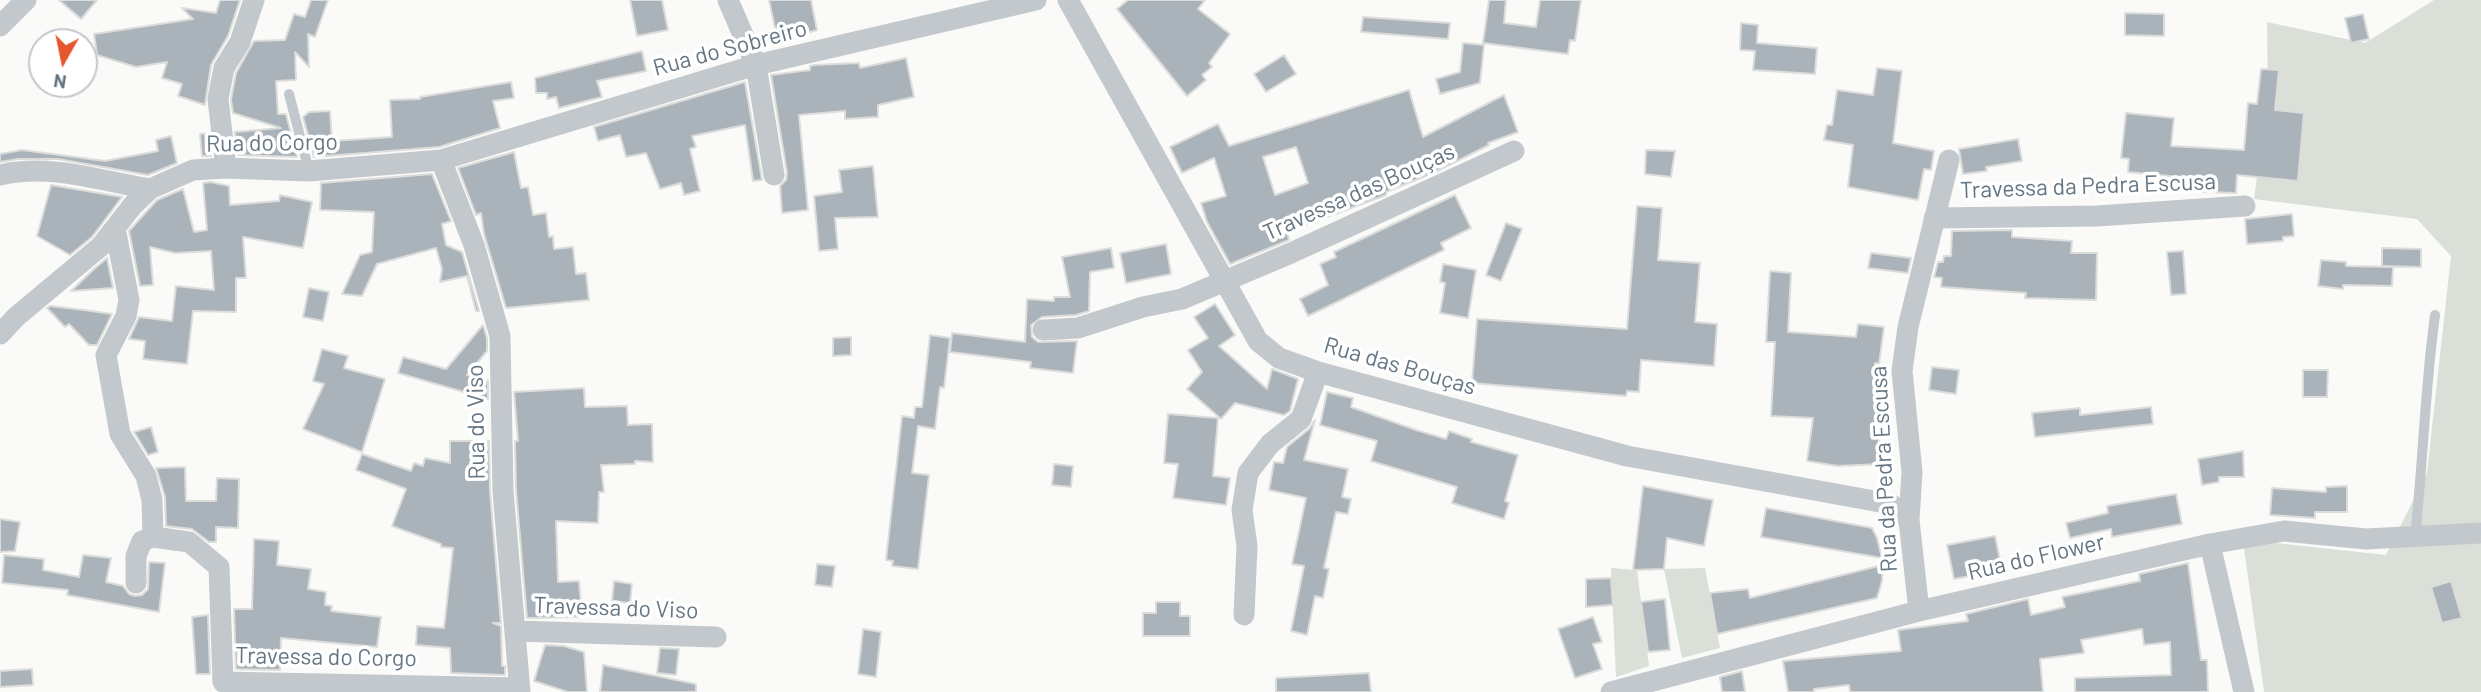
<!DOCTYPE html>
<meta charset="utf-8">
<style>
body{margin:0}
#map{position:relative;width:2481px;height:692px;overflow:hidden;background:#fafaf8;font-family:Barlow,sans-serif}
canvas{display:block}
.north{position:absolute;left:28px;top:28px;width:70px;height:70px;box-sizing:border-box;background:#fff;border:2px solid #c1c8cd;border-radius:50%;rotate:189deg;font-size:19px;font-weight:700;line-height:28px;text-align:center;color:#657683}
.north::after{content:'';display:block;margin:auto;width:24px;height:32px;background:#e4572e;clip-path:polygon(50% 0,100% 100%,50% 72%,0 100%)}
</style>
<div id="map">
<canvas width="2481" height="692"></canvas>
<div class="north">N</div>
</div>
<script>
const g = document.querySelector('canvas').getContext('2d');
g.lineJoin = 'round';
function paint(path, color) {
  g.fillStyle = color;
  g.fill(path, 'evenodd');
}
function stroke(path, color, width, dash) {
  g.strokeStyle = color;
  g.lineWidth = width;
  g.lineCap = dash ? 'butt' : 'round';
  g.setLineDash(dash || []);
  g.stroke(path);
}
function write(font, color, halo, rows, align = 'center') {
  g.font = font + ' Barlow,sans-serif';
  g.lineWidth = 7;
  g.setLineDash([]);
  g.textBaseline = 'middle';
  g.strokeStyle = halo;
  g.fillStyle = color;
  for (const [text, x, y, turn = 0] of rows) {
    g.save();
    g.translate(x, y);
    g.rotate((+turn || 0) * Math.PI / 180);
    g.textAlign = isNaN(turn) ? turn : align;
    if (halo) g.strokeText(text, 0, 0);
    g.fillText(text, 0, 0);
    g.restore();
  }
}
paint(new Path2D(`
 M2434 0H2481V692H2264L2244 548 2276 543 2386 555 2427 473 2451 256 2417 219 2254 199 2268 95 2267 22 2365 43Z
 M1611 568 1637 570 1649 666 1616 677Z
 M1705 568 1720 648 1682 658 1664 569Z`), '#dadfd7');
const building = new Path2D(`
 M59 0H97L81 19Z
 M220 0H240L228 36 211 65 205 105 178 96 182 84 162 78 167 62 136 67 97 55 94 34 193 19 182 8 216 13Z
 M311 0H328L315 37 308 34 309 67 295 52 296 80 276 81 278 114H286L297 157 238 155 235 132 281 128 233 113 231 100 236 73 254 41 285 40 294 14 305 17Z
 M630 0H662L668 30 637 36Z
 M769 0H811L817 30 778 42Z
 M1128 0H1205L1198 9 1230 34 1209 63 1212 67 1202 75 1206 80 1187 96 1117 9Z
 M1489 0H1506L1504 23 1536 27 1540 0H1581L1575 41 1570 40 1568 54 1483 43Z
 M2125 13 2164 14V36L2125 35Z
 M2363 14 2369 39 2351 43 2345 18Z
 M1363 17 1450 23 1448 39 1361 32Z
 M1741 23 1758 25 1757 43 1817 48 1815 74 1753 70 1755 51 1740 50Z
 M1463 43 1484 45 1480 83 1440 94 1436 79 1460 72Z
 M642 51 646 71 597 81 602 97 559 108 556 97 547 99V93H536L535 78Z
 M1284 55 1296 74 1266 92 1254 74Z
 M906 58 914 97 878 105V117L845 119V111L799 115 808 210 782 213 780 186 786 180 787 173 771 75 810 70V66L814 65 859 63 860 68Z
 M1877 68 1902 71 1893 143 1934 151 1931 170 1924 169 1918 200 1848 187 1853 145 1824 140 1827 125H1832L1837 90 1873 95Z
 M2261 69 2279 70 2275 110 2304 113 2298 181 2237 175 2236 193 2178 191 2179 177 2128 172 2129 159 2121 158 2126 113 2174 118 2171 146 2244 150 2248 103 2257 104Z
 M511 82 514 98 493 101 500 128 439 147 314 157 303 117 309 112 330 111 332 141 392 137 390 100 420 99V97Z
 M745 82 762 180 753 181 745 125 692 136 696 147 690 149 700 191 684 195 681 183 660 189 646 153 626 157 620 135 598 141 594 127Z
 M1409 90 1423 137 1504 95 1518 132 1488 143 1489 145 1433 173 1386 192V195L1287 232 1289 240 1230 264 1207 222 1201 203 1226 196 1214 158 1182 173 1170 147 1218 124 1229 146ZM1296 147 1308 183 1275 195 1263 157Z
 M209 133 211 156H202L200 134Z
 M171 136 177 163 148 175 58 159H18L0 162V154L22 150 105 161 158 151 156 140Z
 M2018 139 2022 161 1986 167 1987 171 1963 174 1959 149Z
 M1646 150 1675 151 1671 177 1645 174Z
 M514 152 521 188 528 187 533 215 546 213 549 237 553 236 554 249 573 247 576 274 586 273 589 300 506 308 484 234 481 213 476 215 458 168Z
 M873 166 878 217 835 218 838 249 819 251 814 196 842 192 839 170Z
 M432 174 451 221 442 224 446 245 462 252 479 311H476L467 276 440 282 442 269 436 248 377 264 362 296 342 294 360 255 372 252 374 212 320 210 321 183Z
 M210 182 229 186 230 205 279 201 280 195 312 202 303 248 243 237 246 278H236V312L193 311 187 364 143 359 145 341 129 339 139 317 172 321 176 286 214 290 211 251 175 253 150 247 153 285 140 286 129 231 157 200 183 189 194 232 207 230 203 183Z
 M51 185 122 197 92 237 70 255 37 236Z
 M1455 195 1471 228 1441 243 1444 250 1308 316 1300 299 1328 285 1320 264 1336 257 1334 252Z
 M1637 206 1662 208 1658 260 1700 263 1695 322 1717 324 1714 366 1641 360 1639 392 1627 391 1626 396 1472 383 1477 319 1627 329Z
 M2292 214 2294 236 2283 237V241L2247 244 2245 219Z
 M1506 223 1522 229 1501 281 1486 275Z
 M2012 230V237L2072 241 2071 253H2097L2096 300 2025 298 2026 293 1941 287 1942 278 1934 277 1938 262H1943L1944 256H1951L1952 231Z
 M1166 244 1171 274 1126 283 1120 253Z
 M1111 248 1114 268 1090 272 1089 311 1076 315 1042 317 1031 325 1032 337 1038 342 1077 341 1073 373 1030 368 1031 362 950 352 952 333 1025 342 1027 299 1054 301V297H1070L1062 257Z
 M2382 248 2421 249V267L2382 266Z
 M2183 251 2186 294 2171 295 2167 252Z
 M1871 253 1911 258 1908 273 1868 268Z
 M107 258 113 288 71 291 93 270Z
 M2321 260 2346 262V266L2393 267 2392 286 2343 285V289L2318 286Z
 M1443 264 1476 270 1468 318 1440 313 1445 283 1440 282Z
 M1770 271 1791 273 1788 332 1856 337 1858 324 1884 327 1879 364 1875 363 1880 464 1838 466 1807 461 1813 418 1771 416 1775 342H1766Z
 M309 288 329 292 323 321 303 317Z
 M1215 304 1235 335 1219 346 1267 389 1272 369 1298 379 1290 411 1284 415 1235 403 1221 419 1187 389 1202 372 1188 350 1208 338 1194 317Z
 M50 306 84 310 112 314 97 345H89L69 324 65 327 47 308Z
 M483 325 487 338V351L467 375 488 381V399L398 373 403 357 446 369Z
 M930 335 950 338 944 388 940 387 935 429 918 426 912 473 929 475 918 569 892 566 893 561 886 560 902 416 914 418 915 407H922Z
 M851 337V355L833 356V338Z
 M322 349 348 356 344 368 385 379 362 452 303 429 324 384 313 381Z
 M1932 367 1959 370 1956 394 1929 390Z
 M2303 370H2328L2327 397H2303Z
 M584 388 585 407 627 406 628 425 652 424 653 462 635 461V464L601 465 604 492H599L598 523 556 521 558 582 579 581 582 617 527 618 516 490 515 441H518L514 392Z
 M1327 392 1353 398 1351 407 1416 430 1446 439 1449 431 1472 439 1471 442 1518 455 1505 501 1509 503 1504 519 1452 503 1457 487 1371 461 1377 441 1320 425Z
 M2151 407 2153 424 2035 437 2032 413 2080 408V415Z
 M1168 414 1218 418 1213 476 1230 478 1226 505 1173 498 1178 464 1164 463Z
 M1315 420 1304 460 1348 469 1342 497 1351 499 1348 514 1336 512 1324 568 1329 569 1323 598 1315 596 1307 635 1291 631 1304 566 1292 564 1306 498 1269 490 1274 462 1283 463 1287 447 1309 429Z
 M151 427 158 452 148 455 134 432Z
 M450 441H489L490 492 501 623H493L501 626 502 666H505V675L451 673 450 648 416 645 417 626 444 628 453 548 441 547V544L392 526 406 489 356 470 362 454 411 471 414 463 423 466 425 458 450 463Z
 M2243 451 2244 477H2219V482L2202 485 2198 459Z
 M1054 464 1073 466 1071 487 1052 485Z
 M185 467 186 501H216L217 478 239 479 238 528 216 527V542H209L192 529 166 526 165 497 156 468Z
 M1643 486 1713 500 1704 546 1667 538 1664 569 1633 570Z
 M2347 486V512H2315V518L2270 515 2272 488 2326 492V487Z
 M2176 494 2182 524 2112 537 2111 529 2070 538 2066 523 2108 513 2107 506Z
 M1766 508 1872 528 1877 538 1882 558 1761 537Z
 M0 519 20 522 15 551 0 552Z
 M1995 536 2002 570 1954 579 1947 545Z
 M254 539 279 541 277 565 311 569 308 589 326 592 325 605 332 606 331 611 381 617 377 647 281 638 280 670 236 669 234 609H252Z
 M4 555 44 559 43 570 79 577 83 555 111 558 106 582 123 586 129 594 135 596 142 595 148 589 149 562 165 563 159 612 67 595 68 590 2 583Z
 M2188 563 2201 660H2207L2208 692H2075V678L2171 675 2170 642 2144 645 2142 629 2081 640 2084 653 2040 659 2043 692H1850L1849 685 1814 689V692H1788L1783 661 1901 651 1898 630 1968 621 1966 614 2028 599 2031 615 2065 607 2062 597 2140 581 2139 574Z
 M817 564 835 566 832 587 815 585Z
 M1883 565 1882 581 1877 598 1717 634 1710 593 1748 589 1750 598Z
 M1611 578 1613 605 1586 607V579Z
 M614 581 632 584 630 603 612 601Z
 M2451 581 2462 618 2442 623 2431 587Z
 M1665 599 1670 650 1648 652 1641 602Z
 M1156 602H1180V616H1190V636H1143V613H1156Z
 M208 615 210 674H196L192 617Z
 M1593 617 1602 642 1593 644 1602 669 1575 678 1558 629Z
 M863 629 881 632 876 677 858 674Z
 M545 645 564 646 584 652 587 692H568L534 681Z
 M660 648 679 649 676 675 657 673Z
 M603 665 696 684V692H600Z
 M32 669 33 685 0 687V671Z
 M1742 671 1745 692H1722L1720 677Z
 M1369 673 1371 692H1276V678Z`);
paint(building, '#aab3b9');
stroke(building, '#dcdcda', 2);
stroke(new Path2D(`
 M289 94 309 171
 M2415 537C2423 463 2425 388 2435 315`), '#c3c8cc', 10);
stroke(new Path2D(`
 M728 0 756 65 774 175
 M1068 0 1258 341 1279 358 1318 372 1627 456 1891 504 1909 520
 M0 26 26 0
 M441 160 474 245 500 336 503 491 520 692
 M226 168 218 99 224 68 240 42 254 0
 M0 175C49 163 101 181 150 189
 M1934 218 2097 216 2245 206
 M115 228 129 300 126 316 106 355 120 434 146 476 152 500 153 537 189 542 219 567 223 682 520 688
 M1043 330 1078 328 1143 307 1182 299 1291 253 1514 151
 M0 334 16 317 101 246 133 205 150 189 193 170 226 168 309 171 441 160 756 65 1036 0
 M2210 544 2244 692
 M136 583V556L142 541 153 537
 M1919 611 1909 520 1912 472 1902 371 1908 327 1949 160
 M1244 615 1247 546 1242 510 1248 473 1270 444 1301 419 1318 372
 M515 631 716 637
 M1611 692 1919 611 2210 544 2284 531 2366 539 2481 533`), '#c3c8cc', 21);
write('23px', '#657683', '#fff', [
 ["Rua do Sobreiro",730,48,-15],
 ["Rua do Corgo",272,143,-1],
 ["Travessa da Pedra Escusa",2088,186,-2],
 ["Travessa das Bouças",1359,192,-24],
 ["Rua das Bouças",1400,366,16],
 ["Rua do Viso",476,422,-91],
 ["Rua da Pedra Escusa",1884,469,-93],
 ["Rua do Flower",2036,557,-13],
 ["Travessa do Viso",616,608,2],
 ["Travessa do Corgo",326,657,1]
]);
</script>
